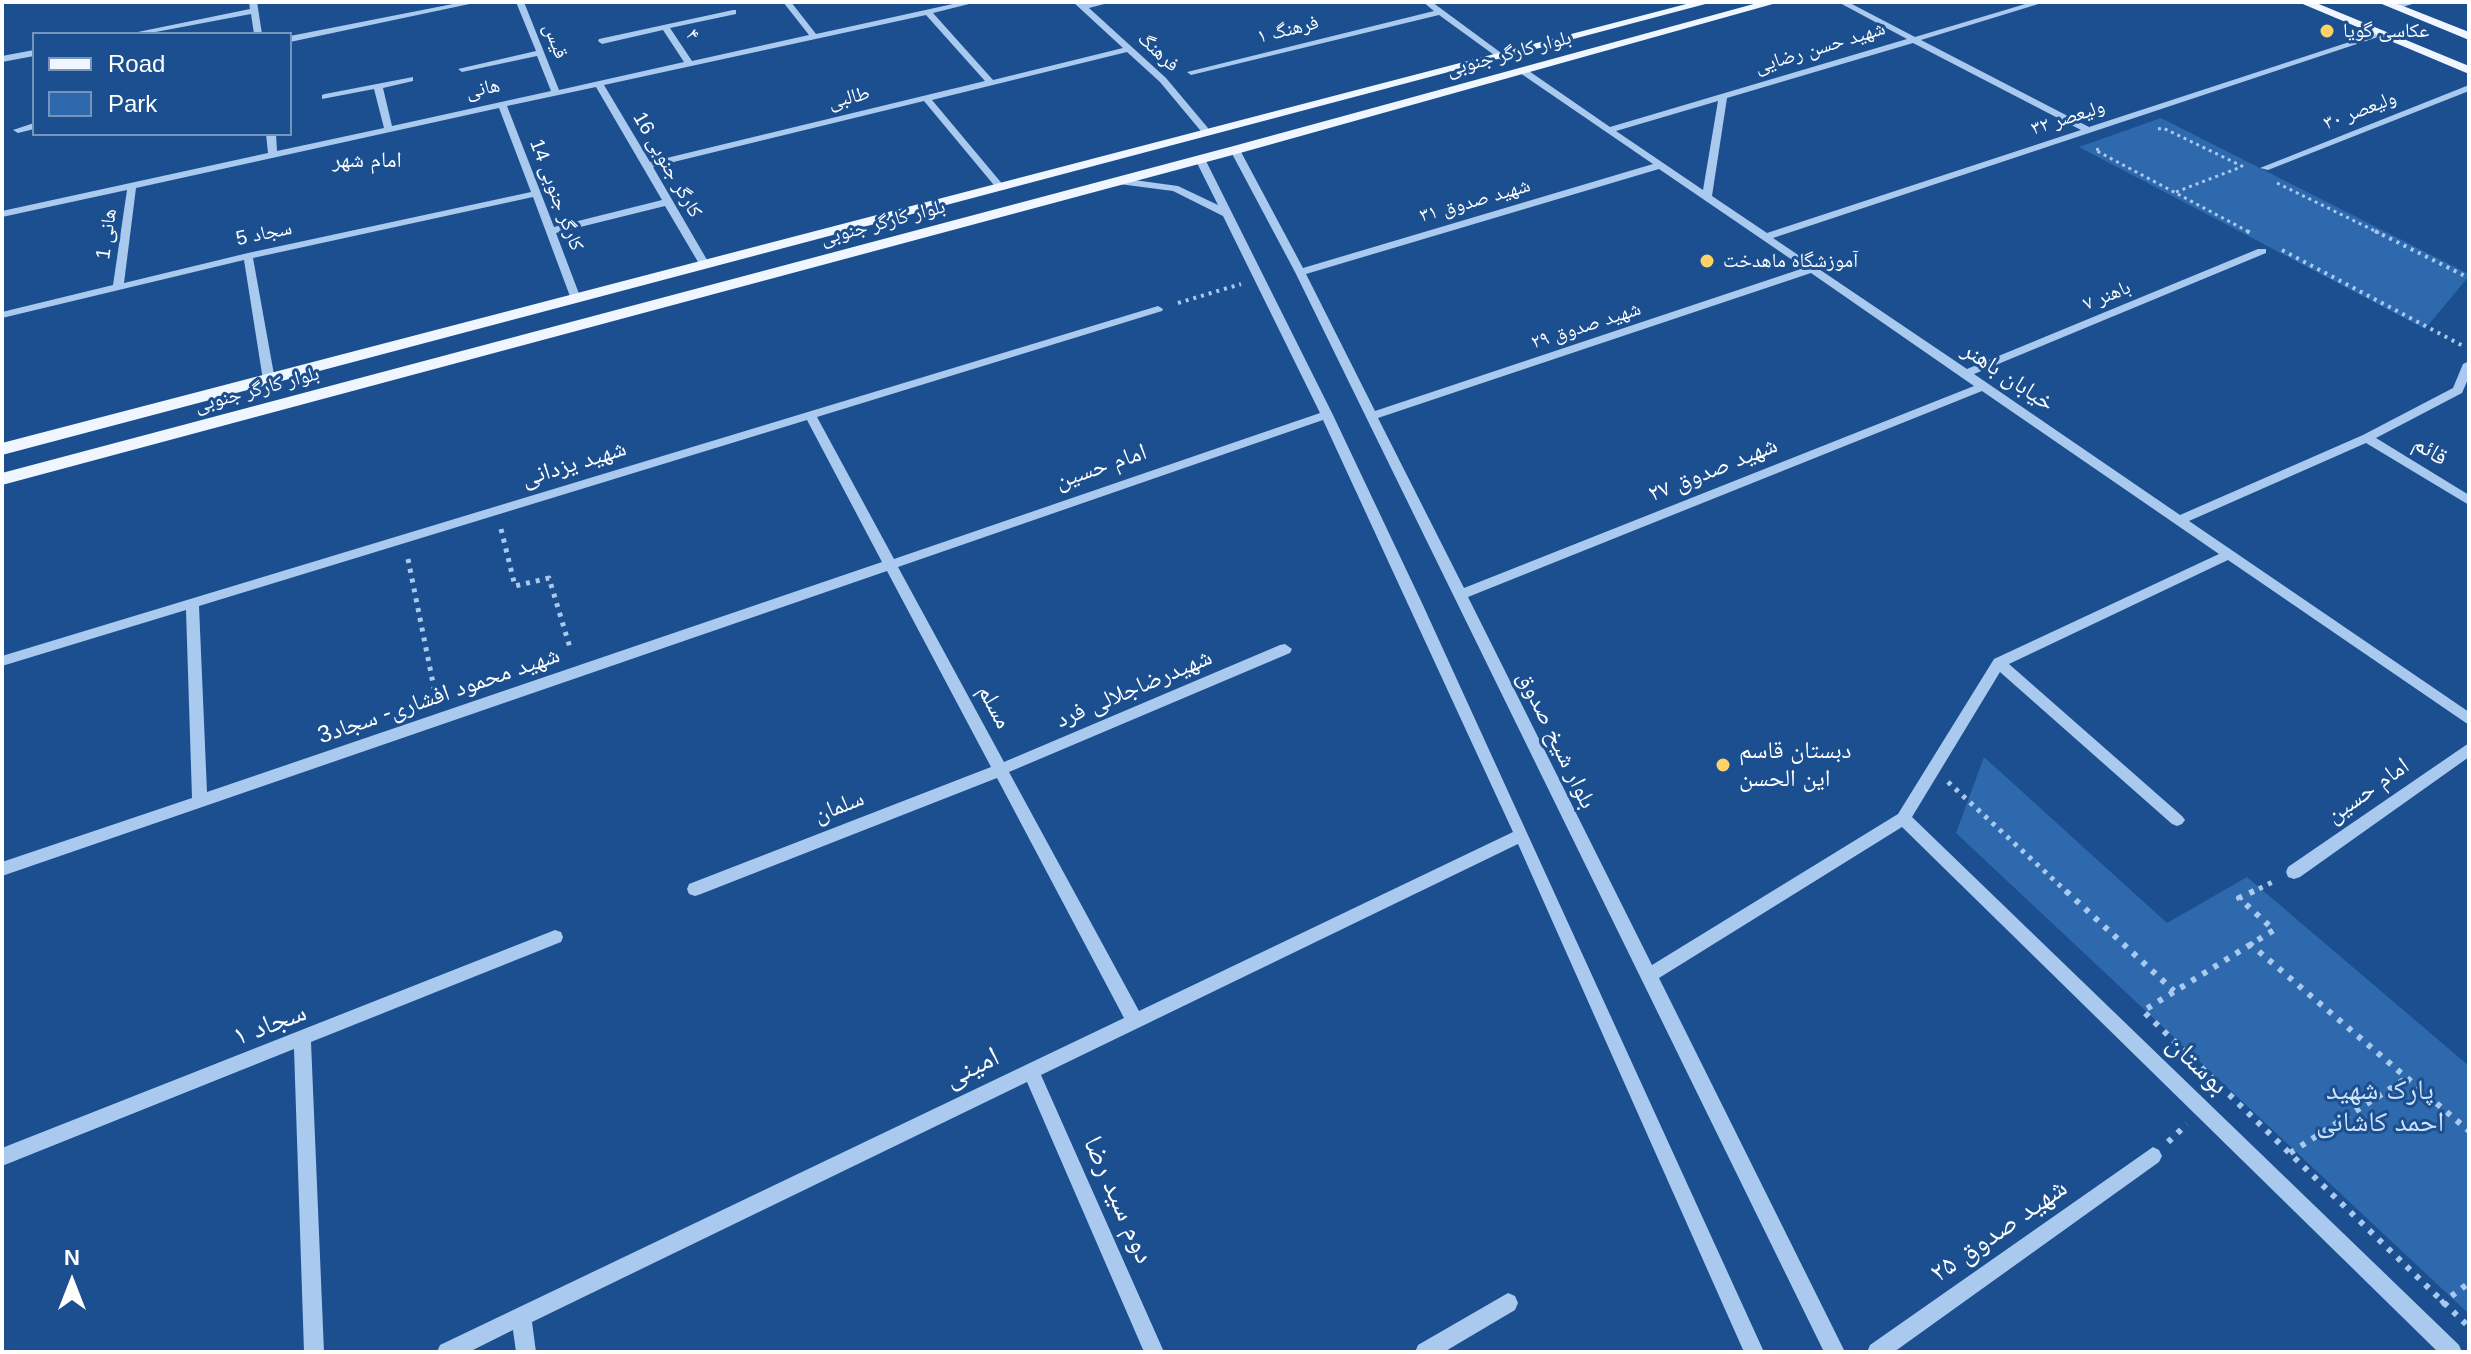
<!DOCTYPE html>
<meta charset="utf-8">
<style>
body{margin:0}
#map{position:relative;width:2471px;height:1354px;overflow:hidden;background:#1b4f8f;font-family:Arial,sans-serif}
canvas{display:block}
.frame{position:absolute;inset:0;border:4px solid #fff;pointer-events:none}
.legend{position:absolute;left:32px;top:32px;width:260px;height:104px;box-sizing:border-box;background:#1b4f8f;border:2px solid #7695bc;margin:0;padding:10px 14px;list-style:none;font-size:24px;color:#fff}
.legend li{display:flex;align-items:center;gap:16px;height:40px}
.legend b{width:40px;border:2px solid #7695bc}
.north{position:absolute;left:32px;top:1242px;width:80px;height:80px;-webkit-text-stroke:6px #1b4f8f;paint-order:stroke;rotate:0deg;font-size:22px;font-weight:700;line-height:32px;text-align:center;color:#fff}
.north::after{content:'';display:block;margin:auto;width:28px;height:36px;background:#fff;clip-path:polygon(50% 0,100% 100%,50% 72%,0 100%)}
</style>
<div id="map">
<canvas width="2471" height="1354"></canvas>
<div class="frame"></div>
<ul class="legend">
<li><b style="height:10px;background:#f0f6ff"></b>Road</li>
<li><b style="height:22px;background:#2e69ad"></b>Park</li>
</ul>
<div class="north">N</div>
</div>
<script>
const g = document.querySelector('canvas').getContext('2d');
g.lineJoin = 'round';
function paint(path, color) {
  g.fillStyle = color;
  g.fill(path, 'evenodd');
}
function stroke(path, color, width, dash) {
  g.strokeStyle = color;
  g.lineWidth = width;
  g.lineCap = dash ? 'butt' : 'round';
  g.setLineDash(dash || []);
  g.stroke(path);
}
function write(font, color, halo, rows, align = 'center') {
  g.font = font + ' Arial,"Noto Naskh Arabic",sans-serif';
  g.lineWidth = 6;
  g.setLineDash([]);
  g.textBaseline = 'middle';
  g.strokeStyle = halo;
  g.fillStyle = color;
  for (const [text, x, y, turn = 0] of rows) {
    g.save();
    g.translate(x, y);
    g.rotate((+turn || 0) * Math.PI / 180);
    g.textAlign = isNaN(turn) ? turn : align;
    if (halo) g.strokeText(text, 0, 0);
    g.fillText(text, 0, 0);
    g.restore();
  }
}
paint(new Path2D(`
 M2161 118 2469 274V276L2425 329 2079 147Z
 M1984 757 2167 923 2247 877 2469 1066V1314L1956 833Z`), '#2e69ad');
stroke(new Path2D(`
 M2158 129 2163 128 2246 168
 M2099 149 2095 150 2251 233
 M2277 183 2379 233
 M2176 192 2241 167`), '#a9c9ee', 3, [3, 4]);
stroke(new Path2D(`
 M2247 231 2252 234
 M2375 231 2469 278
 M2282 250 2465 347
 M1178 303 1241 284`), '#a9c9ee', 4, [3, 5]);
stroke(new Path2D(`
 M501 529 515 586 549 578 571 651
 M408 559 436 698
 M1948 782 2068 893
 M2250 893 2275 881`), '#a9c9ee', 5, [4, 6]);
stroke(new Path2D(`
 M2066 891 2174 991
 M2254 891 2239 898 2274 930 2143 1011 2469 1327
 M2249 943 2469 1131
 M2168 1142 2187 1124
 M2290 1153 2407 1078
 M2441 1304 2469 1283`), '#a9c9ee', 6, [5, 8]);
paint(new Path2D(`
 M249 2H257L262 34H254L251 14 145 34H128L250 9Z
 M463 2H479L290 42V36Z
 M516 2H524L559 90 684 62 663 30 602 44 598 41 599 39 733 10H736V14L670 28 692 61 809 35 783 2H791L816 34 962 2H977L933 13 993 80 1123 48 1073 2H1082L1084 4 1112 2 1089 8 1166 78 1213 134 1205 136 1160 82 1127 52 932 100 1004 186V190H998L924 101 653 167 710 265 709 267H701L665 206 556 233 581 299 576 302 571 299 533 197 253 258 275 380 269 383 263 380 244 260 2 318V312L113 285 127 190 2 217V211L268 153 266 134H276L277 151 384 128 374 89 322 99V95L325 94 413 77V81L383 88 392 126 551 91 537 56 462 72 458 69 536 51ZM926 15 985 81 650 162 604 85ZM596 87 662 200 554 227 507 106ZM499 108 531 192 248 253 124 283 136 188Z
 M1423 2H1432L1508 58 1501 60 1439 15 1191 75 1187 72 1434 11Z
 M1838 2H1848L1915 37 2032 2H2045L1921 40 2089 127 2380 32 2387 34 1773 238 1967 369 2258 249H2266V253L1974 374 2180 515 2363 435 2453 388 2463 364 2469 361V377L2462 393 2376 438 2469 495V505L2366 443 2189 521 2469 712V725L2228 560 2009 664 2182 816 2185 820 2182 824 2177 826 2172 824 2000 672 1912 817 2459 1345 2462 1352H2438L1902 827 1659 978 1845 1352H1824L1295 272 1230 150 1235 147 1240 150 1303 268 1653 164 1520 73V69H1526L1610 127 1907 39ZM1913 43 2081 130 1767 233 1712 196 1727 98ZM1718 101 1703 190 1616 131ZM1659 169 1804 268 1375 411 1306 274ZM1811 273 1974 386 1464 588 1378 418ZM1982 391 2219 554 1994 659 1898 814 1652 965 1468 597Z
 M2405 2H2418L2397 9 2393 7Z
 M34 50V56L2 62V56Z
 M2469 85V91L2268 170 2260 168Z
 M34 123V129L18 133 13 130Z
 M1200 156 1205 159 1333 415 1422 603 1764 1352H1744L1518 844 1041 1075 1164 1352H1144L1027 1082 532 1322 536 1352H516L513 1330 469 1352H437L440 1345 1124 1018 997 778 701 894 695 896 689 894 687 889 689 884 991 767 887 571 2 876V862L192 798 186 610 2 666V656L1158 306 1163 309 1162 311 817 417 894 559 1320 413 1223 216 1173 191 1119 184 1114 181 1119 178 1178 186 1218 205 1195 159ZM807 420 882 562 207 792 199 606ZM1323 420 1513 832 1139 1011 1009 772 1290 653 1292 649 1285 644 1280 645 1004 762 898 567Z
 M2469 743V757L2300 877 2294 879 2288 877 2286 872 2288 867Z
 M555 930 561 932 563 937 561 942 311 1042 324 1352H304L294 1049 2 1166V1148Z
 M2153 1147 2159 1150 2162 1156 2159 1162 1894 1352H1867L1870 1345Z
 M1508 1293 1515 1296 1518 1303 1515 1310 1444 1352H1415L1418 1345Z`), '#a9c9ee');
paint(new Path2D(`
 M1694 2H1713L2 455V443Z
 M1761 2H1780L1240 153 2 485V473L1230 147Z
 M2298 2H2314L2469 66V74Z
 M2377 2H2393L2469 32V40Z`), '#f0f6ff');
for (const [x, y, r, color] of [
 [2327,31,8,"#ffd166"],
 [1707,261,8,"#ffd166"],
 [1723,765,8,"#ffd166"]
]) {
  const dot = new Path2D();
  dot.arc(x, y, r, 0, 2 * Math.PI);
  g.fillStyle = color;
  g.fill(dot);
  stroke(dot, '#1b4f8f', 3);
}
write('20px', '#fff', '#1b4f8f', [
 ["فرهنگ ۱",1288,30,-14],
 ["۴",692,35,57],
 ["قیس",555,41,69],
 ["شهید حسن رضایی",1820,48,-17],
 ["فرهنگ",1158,52,43],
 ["بلوار کارگر جنوبی",1509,54,-15],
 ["هانی",483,89,-12],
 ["طالبی",849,98,-14],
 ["ولیعصر ۳۰",2360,111,-21],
 ["ولیعصر ۳۲",2068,118,-18],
 ["کارگر جنوبی 16",667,165,60],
 ["کارگر جنوبی 14",556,195,69],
 ["شهید صدوق ۳۱",1475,201,-16],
 ["بلوار کارگر جنوبی",883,223,-15],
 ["هانی 1",107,234,-82],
 ["سجاد 5",264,234,-12],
 ["باهنر ۷",2107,296,-22],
 ["شهید صدوق ۲۹",1586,326,-18],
 ["بلوار کارگر جنوبی",257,390,-15]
]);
write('20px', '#fff', '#1b4f8f', [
 ["عکاسی گویا",2343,31],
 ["آموزشگاه ماهدخت",1723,261]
], 'left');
write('22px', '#fff', '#1b4f8f', [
 ["امام شهر",367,161]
]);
write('24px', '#fff', '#1b4f8f', [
 ["خیابان باهنر",2008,377,34],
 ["قائم",2430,451,32],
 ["شهید یزدانی",574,464,-17],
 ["امام حسین",1101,467,-19],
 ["شهید صدوق ۲۷",1713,470,-22],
 ["شهیدرضاجلالی فرد",1134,689,-23],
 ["شهید محمود افشاری- سجاد3",439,696,-19],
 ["مسلم",994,707,62],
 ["بلوار شیخ صدوق",1556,740,64],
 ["امام حسین",2368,791,-35],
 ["سلمان",839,807,-21]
]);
write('24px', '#fff', '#1b4f8f', [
 ["دبستان قاسم",1739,751],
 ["این الحسن",1739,779]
], 'left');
write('28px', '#fff', '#1b4f8f', [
 ["سجاد ۱",270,1025,-21],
 ["بوستان",2197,1065,44],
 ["امینی",972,1068,-26],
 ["دوم سید رضا",1118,1200,66],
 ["شهید صدوق ۲۵",1999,1231,-35]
]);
write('28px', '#cfe3fa', '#1b4f8f', [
 ["پارک شهید",2380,1091],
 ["احمد کاشانی",2380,1123]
]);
</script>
